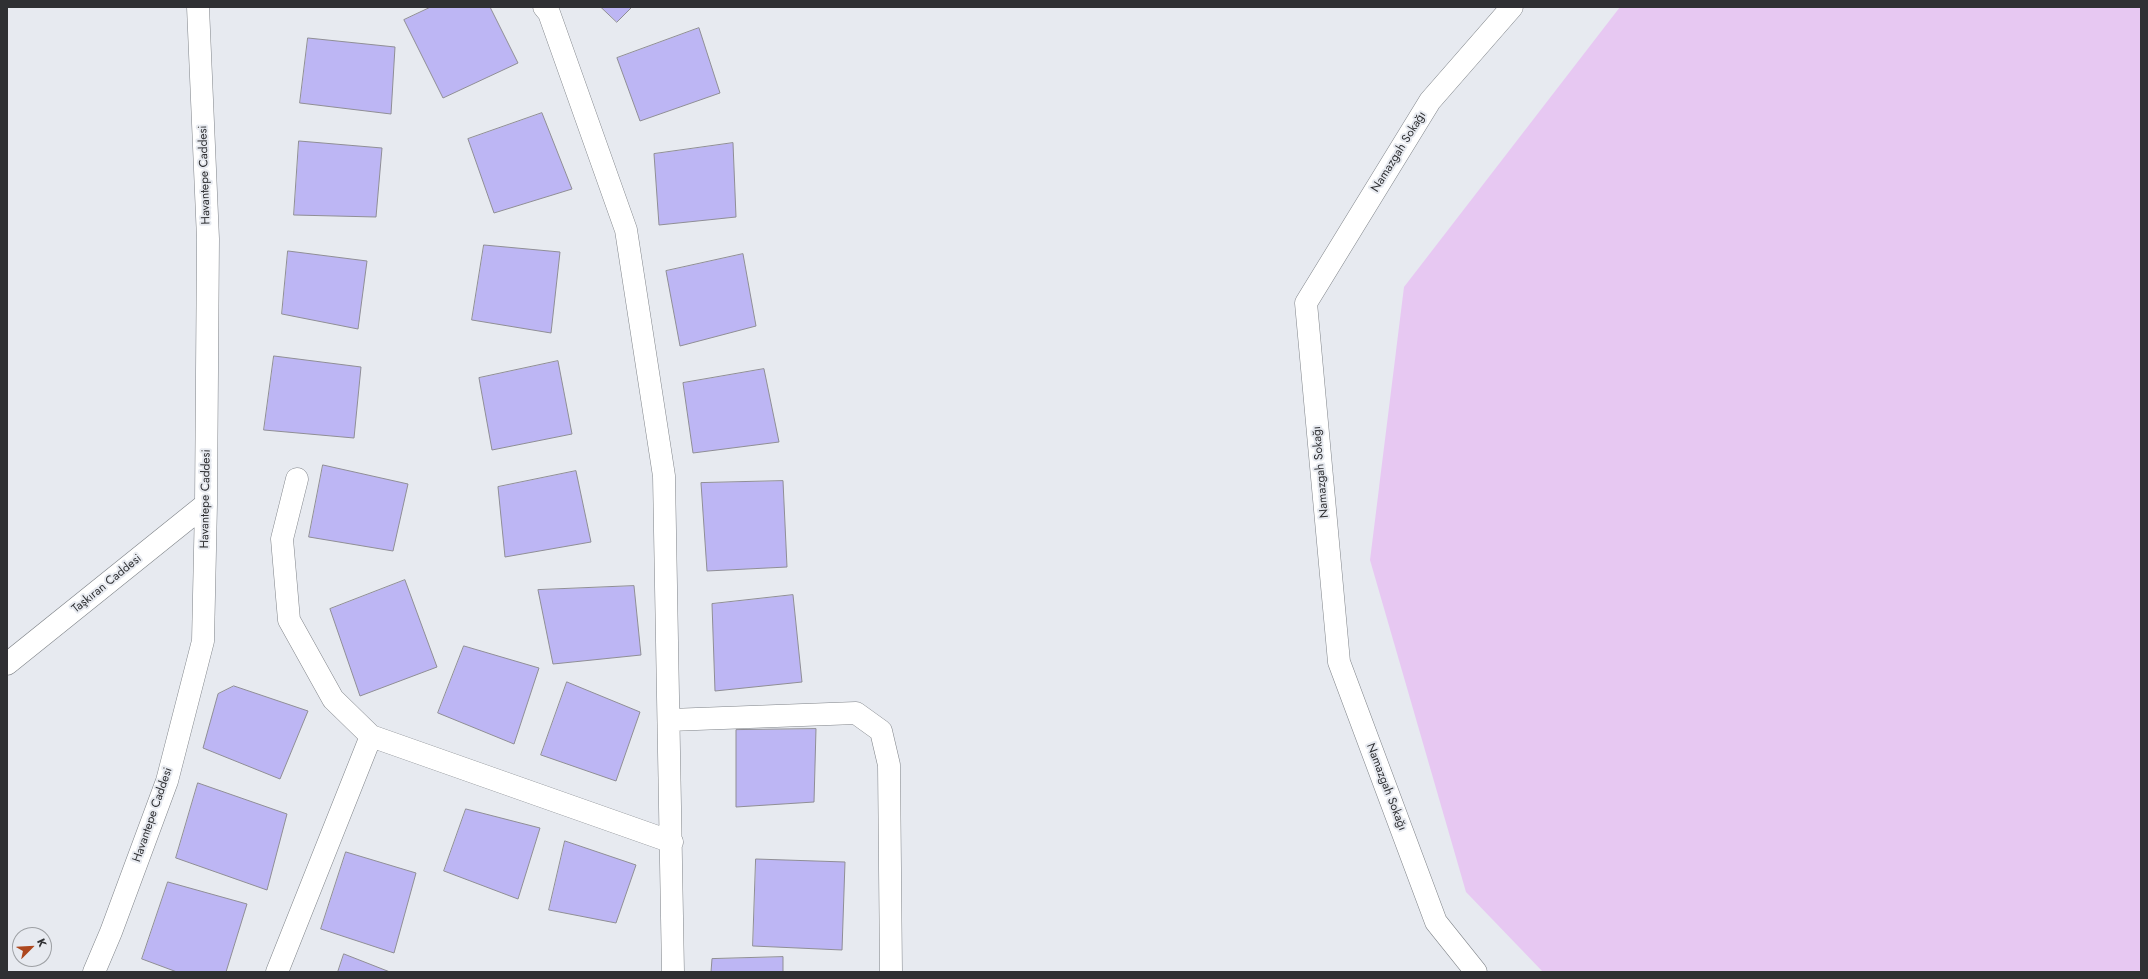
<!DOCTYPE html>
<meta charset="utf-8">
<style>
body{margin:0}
#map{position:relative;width:2148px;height:979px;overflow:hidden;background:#e7eaf0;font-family:Jost,sans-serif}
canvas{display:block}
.frame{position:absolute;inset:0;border:8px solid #2f3033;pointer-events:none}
.north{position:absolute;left:12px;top:927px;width:40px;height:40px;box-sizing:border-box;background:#e7eaf0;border:1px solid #9da0a4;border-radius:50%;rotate:66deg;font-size:11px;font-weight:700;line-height:16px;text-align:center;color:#2f3033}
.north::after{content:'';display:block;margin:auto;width:14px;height:18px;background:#ad471e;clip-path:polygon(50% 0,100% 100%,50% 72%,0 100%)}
</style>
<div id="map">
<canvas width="2148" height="979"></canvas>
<div class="frame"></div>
<div class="north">K</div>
</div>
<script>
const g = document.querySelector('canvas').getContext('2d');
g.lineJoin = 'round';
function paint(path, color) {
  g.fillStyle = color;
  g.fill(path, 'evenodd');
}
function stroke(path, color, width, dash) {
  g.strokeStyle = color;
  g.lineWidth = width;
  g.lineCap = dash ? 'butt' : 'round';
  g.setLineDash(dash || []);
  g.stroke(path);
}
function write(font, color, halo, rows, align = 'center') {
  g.font = font + ' Jost,sans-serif';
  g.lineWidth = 4;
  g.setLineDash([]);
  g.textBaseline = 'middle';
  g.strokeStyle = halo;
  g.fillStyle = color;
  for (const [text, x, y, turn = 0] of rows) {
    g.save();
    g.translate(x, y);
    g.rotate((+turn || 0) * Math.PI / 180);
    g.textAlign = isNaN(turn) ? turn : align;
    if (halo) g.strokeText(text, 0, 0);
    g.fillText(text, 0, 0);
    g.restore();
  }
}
paint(new Path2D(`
 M1620 7H2141V972H1543L1466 892 1370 560 1404 287Z`), '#e7c8f2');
const building = new Path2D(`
 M431 7H490L518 63 443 98 404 20Z
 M601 7H632L617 22Z
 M699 28 720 93 640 121 617 58Z
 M308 38 395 47 391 114 300 103Z
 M542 113 572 189 494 213 468 139Z
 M299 141 382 148 376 217 294 215Z
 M733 143 736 217 659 225 654 154Z
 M484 245 560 252 551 333 472 320Z
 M288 251 367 261 358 329 282 314Z
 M743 254 756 326 680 346 666 271Z
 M274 356 361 367 354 438 264 430Z
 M558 361 572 434 492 450 479 378Z
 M764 369 779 442 693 453 683 383Z
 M323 465 408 484 393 551 309 537Z
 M576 471 591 542 505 557 498 487Z
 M783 481 787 567 707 571 701 483Z
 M405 580 437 667 360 696 330 609Z
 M634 586 641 655 553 664 538 590Z
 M793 595 802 682 715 691 712 604Z
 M464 646 539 668 514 744 438 713Z
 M567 682 640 712 616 781 541 755Z
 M234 686 308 711 280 779 203 748 218 694Z
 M816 729 814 802 736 807V730Z
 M198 783 287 814 267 890 176 858Z
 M466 809 540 828 518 899 444 871Z
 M565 841 636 865 616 923 549 910Z
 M346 852 416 873 394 953 321 929Z
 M756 859 845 862 842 950 753 946Z
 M168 882 247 904 226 972H177L142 959Z
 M344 954 390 972H338Z
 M783 957V972H711L712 959Z`);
paint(building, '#bdb6f4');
stroke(building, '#8f8e95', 1);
const minor = new Path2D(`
 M544 7 549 13 626 230 664 476 673 972
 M297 479 282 539 289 620 333 699 371 736 672 842
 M7 664 206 504
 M670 720 856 713 881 731 889 765 891 972
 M94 972 111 932 167 781 203 641 206 504 208 239 198 7
 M277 972 371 736
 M1476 972 1436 922 1339 662 1306 303 1430 101 1512 7`);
stroke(minor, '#7f8388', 23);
stroke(minor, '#fff', 22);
write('12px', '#2f3033', '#e7eaf0', [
 ["Namazgah Sokağı",1399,152,-58],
 ["Havantepe Caddesi",205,175,-92],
 ["Namazgah Sokağı",1321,472,-95],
 ["Havantepe Caddesi",206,499,-89],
 ["Taşkıran Caddesi",107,584,-39],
 ["Namazgah Sokağı",1386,787,69],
 ["Havantepe Caddesi",153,815,-71]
]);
</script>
